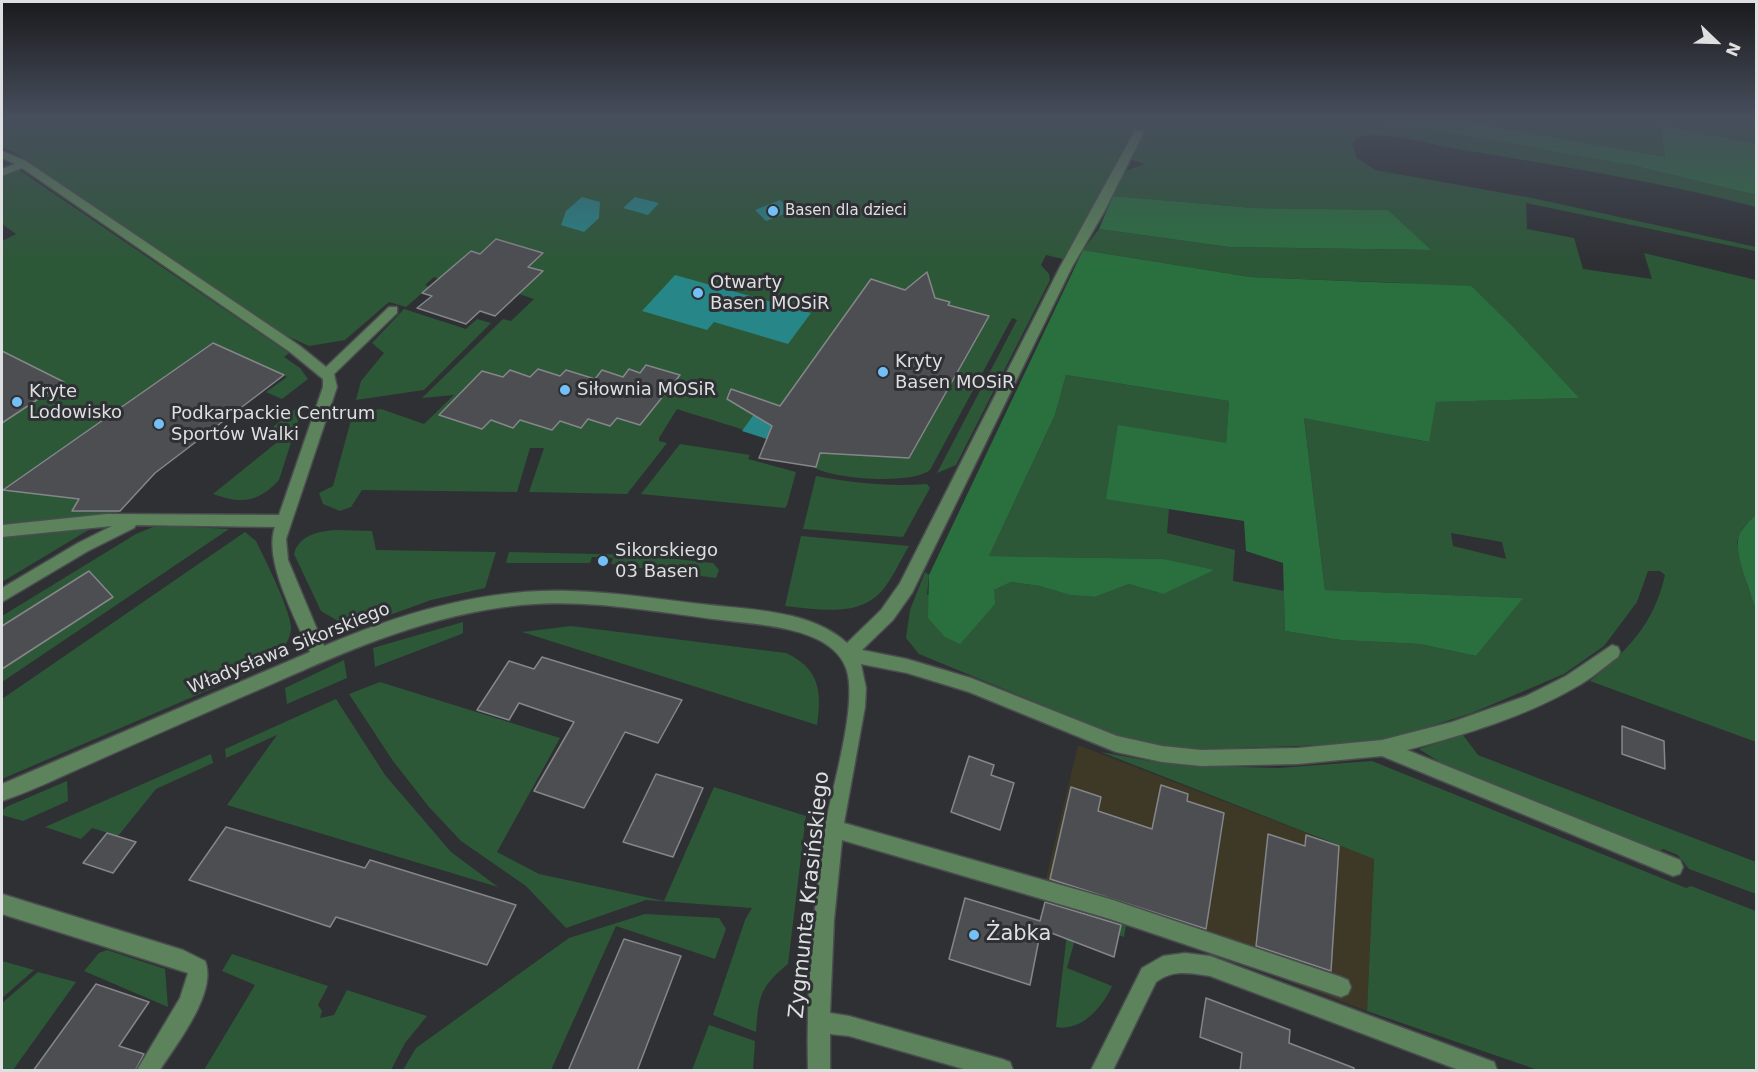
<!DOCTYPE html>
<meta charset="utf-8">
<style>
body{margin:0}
#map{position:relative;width:1758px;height:1072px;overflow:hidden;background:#2f3034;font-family:"DejaVu Sans",sans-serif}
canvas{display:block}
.frame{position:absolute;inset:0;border:3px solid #dedfe1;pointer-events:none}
.north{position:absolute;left:1686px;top:12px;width:60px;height:60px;-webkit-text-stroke:4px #2f3034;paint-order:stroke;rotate:113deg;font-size:16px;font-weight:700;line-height:24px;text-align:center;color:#dedfe1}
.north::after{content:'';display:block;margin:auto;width:21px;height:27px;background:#dedfe1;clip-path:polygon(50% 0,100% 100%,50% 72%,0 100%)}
</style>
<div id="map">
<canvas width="1758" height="1072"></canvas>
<div class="frame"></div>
<div class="north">N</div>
</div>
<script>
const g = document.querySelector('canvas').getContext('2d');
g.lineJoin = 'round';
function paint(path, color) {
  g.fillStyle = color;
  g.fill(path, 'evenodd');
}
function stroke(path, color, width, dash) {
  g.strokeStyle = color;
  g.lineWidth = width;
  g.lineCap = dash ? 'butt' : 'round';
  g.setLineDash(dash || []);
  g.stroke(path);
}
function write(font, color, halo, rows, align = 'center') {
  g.font = font + ' "DejaVu Sans",sans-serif';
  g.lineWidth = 6;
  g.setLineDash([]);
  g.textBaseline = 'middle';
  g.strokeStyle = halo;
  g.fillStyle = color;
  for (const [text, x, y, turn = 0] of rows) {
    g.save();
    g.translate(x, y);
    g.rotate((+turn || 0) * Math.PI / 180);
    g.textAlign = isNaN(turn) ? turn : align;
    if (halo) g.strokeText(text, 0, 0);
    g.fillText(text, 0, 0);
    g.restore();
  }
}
paint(new Path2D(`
 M1078 745 1374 859 1367 1011 1205 950 1041 900Z`), '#3e3826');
paint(new Path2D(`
 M2 116H1383L1375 118 1631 165 1756 195V207C1661 182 1561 166 1463 150 1437 146 1378 128 1355 139L1352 144 1357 158 1375 170 1537 199 1756 247V251L1526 203 1527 229 1574 238 1583 269 1652 279 1644 253 1756 280V514L1743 528 1737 542 1747 585 1756 610V742L1590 681C1628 650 1654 624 1665 575L1660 571H1648L1637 602 1604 646 1564 674 1472 713 1396 737 1354 744 1204 749 1175 748 1130 741 919 654 906 638 910 610 925 572 929 575 927 595 994 590 1011 582 1040 586 1071 595 1095 597 1129 584 1163 594V559L989 556 1055 415 1066 375 1229 401 1226 443 1106 498 1169 509 1167 533 1235 550 1233 581 1284 591 1285 631 1341 640 1420 644 1476 656 1522 598 1325 590 1304 417 1428 442 1435 402 1578 398 1517 331 1404 283 1250 277 1083 250 1099 229 1229 247 1430 250 1388 210 1254 208 1113 196 1126 171 1144 164 1132 160 1130 155 1146 132 1137 130 1118 158 1087 223 1063 259 1046 255 1041 265 1049 274 1050 280 956 465 937 473 1017 320 1012 318 930 470C911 485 835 479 815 468 801 459 785 446 769 440 740 427 707 419 677 409L659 438V441L667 443 627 494 529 492 544 448H530L517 492 362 490 351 507 340 511 323 504 319 493 333 486 353 413 381 409 424 424 454 395 422 398 503 319 511 321 534 299 519 294 542 271 528 266 496 239 480 254 470 251 439 279 434 277 425 285 429 287 406 307 389 302 345 340 309 346 285 335 17 154 2 147ZM1451 533 1502 542 1506 559 1453 546Z
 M1436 116H1756V144L1660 124 1665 157Z
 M19 170 289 353 284 357 300 368 308 379 282 399 266 392 287 377 284 375 155 473 120 511 2 582V241L16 234 2 224V178Z
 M404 309 466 329 477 319 491 323 424 390 356 400 361 381 384 353 372 343Z
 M304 402 279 480C258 503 241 504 213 494L286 435 273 427Z
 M680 444 750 455 748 459 796 472 787 505 785 508 641 494Z
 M816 476C854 483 888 487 927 484L930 488 903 537 803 529Z
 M173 526 229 529 2 682V616L136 534 153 527Z
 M336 530 372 531 376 550 496 552 485 588 431 600 368 623 343 624 321 611 294 554C299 535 319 531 336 530Z
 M245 532 256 541C264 557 292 613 291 629 289 651 264 666 246 674L2 779V699Z
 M801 536 909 546C901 559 894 575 885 587 861 619 819 609 785 606Z
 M509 552 639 555 713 563 719 570 716 578 611 564 613 558 592 557 590 563H506Z
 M463 622V633L459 635 375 667 373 648Z
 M571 626 786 653C820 669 822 692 817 725L522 632Z
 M344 660 347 678 287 704 285 688Z
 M380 682 560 738 497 852 539 874 664 901 714 787 806 816 788 964C759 988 759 996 756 1032L713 1015 745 920 752 908 646 900 566 928 526 886 461 841 429 807 393 761 349 694Z
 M336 699 385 775 451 852 498 887 227 805 277 735 226 758 225 749Z
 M1463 735 1478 755 1756 862V894L1689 869 1678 855 1663 849 1660 851 1441 763 1419 749Z
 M1101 752 1150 761 1203 766 1279 768 1372 761 1686 888 1691 886 1756 911V1070H1538L1367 1011 1374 859Z
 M211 754 213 763 156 789 118 836 92 828 81 839 45 827Z
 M67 781 68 801 23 821 2 815V811L6 807Z
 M1070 908 1126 925 1124 937 1080 921 1067 968 1112 986C1103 1006 1082 1032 1056 1027Z
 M645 914 719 918 726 929 715 959 616 926 551 1070H403L416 1048 569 938Z
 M107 950 165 969 168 1007 84 971 99 953Z
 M232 954 328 986 318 1005 322 1011 320 1018 334 1015 347 990 427 1016 405 1043 391 1070H204L255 985 222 971Z
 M2 961 34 970 2 998Z
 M38 972 76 982 13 1070H2V1003Z
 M709 1025 755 1041 753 1070H692Z`), '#2c5837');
paint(new Path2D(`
 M1383 116H1436L1665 157 1660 124 1756 144V195L1631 165 1373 119Z
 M1113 196 1254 208 1388 210 1431 250 1229 247 1099 229Z
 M1083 250 1250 277 1471 286 1517 331 1579 398 1436 402 1429 442 1304 418 1325 590 1523 598 1476 656 1420 644 1341 640 1285 631 1283 563 1246 551 1244 521 1106 499 1118 425 1226 443 1229 401 1066 375 1055 415 989 556 1163 559 1214 570 1163 594 1129 584 1095 597 1070 595 1040 586 1011 582 994 590 995 604 960 644 945 637 928 618 929 575Z
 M1756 514V610C1751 595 1736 556 1738 541 1739 530 1749 522 1756 514Z`), '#2a703e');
paint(new Path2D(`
 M582 197 600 202 599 218 584 232 561 225 566 211Z
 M635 197 659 203 648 215 623 208Z
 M780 200 792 211 766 221 755 210Z
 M675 275 811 313 788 344 714 322 707 330 642 311Z
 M762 403 761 420 781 431 770 440 742 431Z`), '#278687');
const building = new Path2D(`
 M496 239 543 253 528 267 543 271 495 316 480 311 466 324 417 308 432 296 422 293 471 251 480 254Z
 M927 272 935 298 950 302 948 305 989 316 909 458 820 453 816 467 759 458 772 426 727 399 731 389 780 406 871 279 905 290Z
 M213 343 284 375 155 473 120 511H72L79 499 3 490Z
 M2 351 64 382 2 423Z
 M646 365 680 375 640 425 617 418 610 426 588 419 581 428 560 421 552 430 520 420 513 428 491 420 482 429 439 415 482 371 503 377 510 370 530 377 538 369 560 376 566 370 595 379 602 370 623 377 629 369 640 373Z
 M89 571 113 597 2 669V626Z
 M542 657 682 700 658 743 625 732 584 808 534 791 574 722 519 703 509 720 477 710 509 661 534 669Z
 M1622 726 1664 741 1665 769 1622 754Z
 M969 756 994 765 991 775 1014 783 1000 830 951 812Z
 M656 774 703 788 673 857 623 842Z
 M1161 785 1188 794 1187 801 1224 813 1206 929 1050 879 1071 787 1101 797 1098 811 1152 829Z
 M226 827 365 868 370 860 516 905 487 965 336 917 330 927 189 880Z
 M107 833 136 842 113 873 83 863Z
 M1268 834 1305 846 1306 835 1339 846 1331 971 1256 946Z
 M965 898 1040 921 1045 902 1121 925 1114 957 1041 929 1030 985 949 959Z
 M624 939 681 956 637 1071H568Z
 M96 984 149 1002 119 1046 144 1054 135 1071H33Z
 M1206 998 1290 1030 1289 1043 1354 1068V1071H1240L1242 1053 1200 1037Z`);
paint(building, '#4d4e52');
stroke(building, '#85868a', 1.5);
const minor = new Path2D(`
 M1135 130 1144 132 1104 212 1072 267 912 593 893 620 862 650 907 659 971 678 1117 736 1162 746 1201 750 1298 748 1382 740 1452 722 1526 696 1566 676 1612 645 1618 647 1620 652 1618 657C1604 667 1591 679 1576 687 1524 717 1464 735 1407 750L1680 860 1683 867 1680 874 1673 876 1382 756 1298 764 1201 766 1162 762 1116 752 969 692 907 673 861 664 866 688 865 707 844 823 1110 899 1341 977 1348 980 1351 987 1348 994 1341 997 1110 919 842 840 834 920 830 1013 849 1016 1002 1059 1010 1062 1013 1070H967L849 1036 830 1034V1070H808C806 991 813 908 825 829 831 790 859 703 846 668 832 629 765 625 730 621 661 613 590 598 521 605 432 614 353 648 272 684 212 710 152 736 92 763 62 776 32 791 2 801V784L310 652C296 619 263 560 275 527L136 525 134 528 88 551 2 602V588L78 543 112 526 2 537V525L107 514 279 515 323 387V379L290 352 22 168 2 176V169L15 164 2 158V151L26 161 300 346 326 367 389 307H397V313L334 374 337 387 286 539 288 560 324 646C401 613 485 588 570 591 617 592 663 600 710 605 755 610 812 611 847 643L881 610 900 583 1060 267Z
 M2 894 183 950 205 961C218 992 176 1045 160 1070H137L180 998 188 973 2 914Z
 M1185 953 1210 956 1486 1059 1494 1062 1497 1070H1459L1210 976C1190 973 1173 969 1156 982L1113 1070H1091L1142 968 1163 956Z`);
stroke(minor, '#4b4c50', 3);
paint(minor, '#5c835b');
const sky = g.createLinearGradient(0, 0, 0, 266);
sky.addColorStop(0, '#1a1a1d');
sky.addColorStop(0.44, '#474e5c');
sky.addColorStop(1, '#474e5c00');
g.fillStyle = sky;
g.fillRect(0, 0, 1758, 266);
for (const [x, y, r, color] of [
 [773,211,6,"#74c0f6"],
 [698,293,6,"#74c0f6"],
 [883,372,6,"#74c0f6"],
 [565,390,6,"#74c0f6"],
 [17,402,6,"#74c0f6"],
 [159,424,6,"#74c0f6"],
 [603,561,6,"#74c0f6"],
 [974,935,6,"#74c0f6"]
]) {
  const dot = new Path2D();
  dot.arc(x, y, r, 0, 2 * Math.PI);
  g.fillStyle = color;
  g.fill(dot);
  stroke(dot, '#2f3034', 2);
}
write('15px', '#dedfe1', '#2f3034', [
 ["Basen dla dzieci",785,211]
], 'left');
write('18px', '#dedfe1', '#2f3034', [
 ["Otwarty",710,283],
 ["Basen MOSiR",710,304],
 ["Kryty",895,362],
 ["Basen MOSiR",895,383],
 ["Siłownia MOSiR",577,390],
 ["Kryte",29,392],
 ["Lodowisko",29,413],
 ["Podkarpackie Centrum",171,414],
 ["Sportów Walki",171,435],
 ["Sikorskiego",615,551],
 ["03 Basen",615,572]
], 'left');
write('18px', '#dedfe1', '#2f3034', [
 ["Władysława Sikorskiego",289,649,-22]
]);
write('21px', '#dedfe1', '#2f3034', [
 ["Zygmunta Krasińskiego",810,895,-84]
]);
write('21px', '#dedfe1', '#2f3034', [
 ["Żabka",986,935]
], 'left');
</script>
